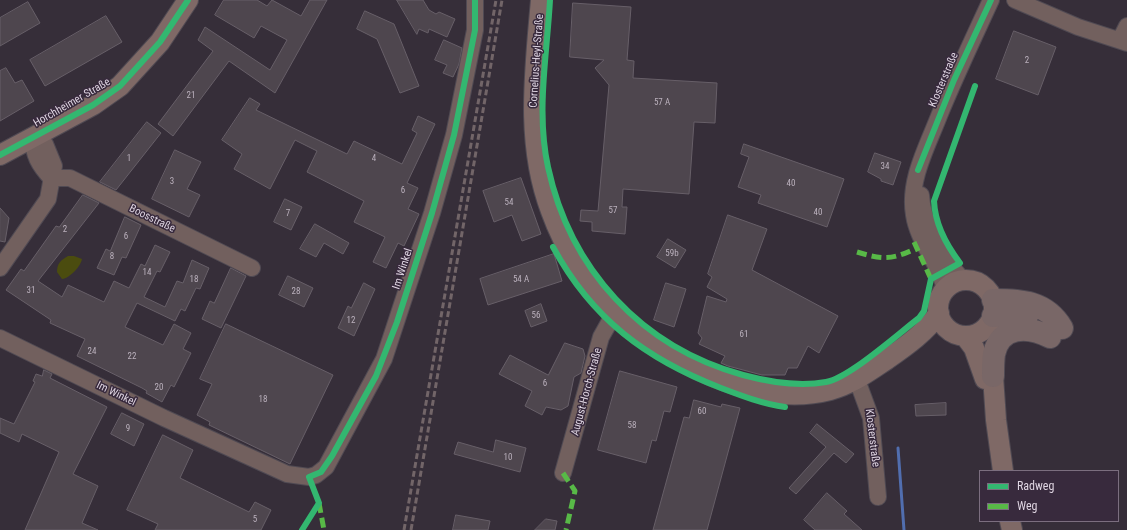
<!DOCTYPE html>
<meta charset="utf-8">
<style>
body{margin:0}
#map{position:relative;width:1127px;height:530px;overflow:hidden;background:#362e39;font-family:"Roboto Condensed",sans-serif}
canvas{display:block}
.legend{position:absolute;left:979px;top:470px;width:140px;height:52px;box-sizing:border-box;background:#382a3d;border:1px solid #7b6e7f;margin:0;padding:5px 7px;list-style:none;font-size:12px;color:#dfd5e2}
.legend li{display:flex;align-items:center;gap:8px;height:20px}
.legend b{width:20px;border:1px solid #7b6e7f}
</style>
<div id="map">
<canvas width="1127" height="530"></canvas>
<ul class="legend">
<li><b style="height:5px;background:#33b770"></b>Radweg</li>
<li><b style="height:5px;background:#58b947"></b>Weg</li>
</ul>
</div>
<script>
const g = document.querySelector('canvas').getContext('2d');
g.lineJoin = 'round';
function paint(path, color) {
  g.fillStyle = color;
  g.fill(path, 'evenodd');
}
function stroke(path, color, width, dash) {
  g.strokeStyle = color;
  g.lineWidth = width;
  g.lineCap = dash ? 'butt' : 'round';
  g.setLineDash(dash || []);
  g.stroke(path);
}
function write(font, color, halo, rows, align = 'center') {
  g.font = font + ' "Roboto Condensed",sans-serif';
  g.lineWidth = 3;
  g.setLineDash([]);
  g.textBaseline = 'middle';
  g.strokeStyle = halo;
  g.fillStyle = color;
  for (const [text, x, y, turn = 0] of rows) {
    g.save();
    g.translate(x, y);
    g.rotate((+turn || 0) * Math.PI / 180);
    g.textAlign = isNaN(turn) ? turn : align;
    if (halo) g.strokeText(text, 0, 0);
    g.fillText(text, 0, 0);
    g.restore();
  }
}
paint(new Path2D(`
 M68 256H74L82 259C81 266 70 278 62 279L57 272C57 263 61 260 68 256Z`), '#4b4c0f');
stroke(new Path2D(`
 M898 448 904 530`), '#516eaf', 3);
const building = new Path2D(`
 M224 0H257L267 6 272 0 301 16 310 0H327L275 93 229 61 173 136 158 124 213 51 198 40 205 27 270 70 287 40 261 26 254 38 215 15Z
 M397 0H423L429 10 436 14 439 12 455 19 447 37 429 29 428 33 419 29 417 34Z
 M28 2 40 23 0 46V18Z
 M573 3 631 7 627 60 634 61 633 78 717 83 715 123 694 122 689 194 623 189 622 207H627L625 234 592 231V222L580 221 581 210 598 211 609 85 595 68 604 60 570 57Z
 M365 11 394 24 419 86 400 93 377 39 357 29Z
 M106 16 122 42 45 86 30 60Z
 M1014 31 1056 47 1038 95 996 79Z
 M444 40 462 48 459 64 453 77 443 73 447 65 435 60Z
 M6 68 15 83 22 80 34 101 0 121V71Z
 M250 98 260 104 256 110 347 154 354 141 402 164 417 133 412 130 418 116 435 124 407 183 418 188 408 209 419 214 404 246 398 243 386 268 373 262 385 237 354 222 364 201 307 172 317 151 295 140 270 189 234 169 242 154 222 140Z
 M147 122 161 133 116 190 100 182Z
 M744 144 844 179 827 227 758 203 761 195 738 187 749 157 741 154Z
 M175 150 201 162 187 189 200 195 189 217 152 199Z
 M875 153 901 162 893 185 881 181V179L868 172Z
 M521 178 541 234 522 241 512 215 494 222 483 191Z
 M83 195 99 203 38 281 62 297 68 285 104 302 114 281 129 288 141 264 145 266 155 245 170 252 160 272 157 271 144 297 165 307 177 281 183 283 192 260 209 268 200 289 196 288 185 311 181 309 175 321 137 303 125 327 163 345 174 324 191 333 183 349 191 353 174 387 171 385 162 402 146 393 147 391 142 388 77 356 85 339 50 323 51 320 6 290 21 269 24 271 56 226 59 227Z
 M285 199 302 207 291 230 274 222Z
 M0 208 9 218 5 242 0 241Z
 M728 215 767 229 752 270 838 316 819 353 808 346 797 368H788L785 375H762L728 366 721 363 725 356 699 344 702 338 698 333 707 296 726 302 727 299 707 287 712 277 708 274Z
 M125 217 141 225 126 258 122 257 114 275 97 268 106 249 110 251Z
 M315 224 349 243 343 254 324 243 316 257 300 249Z
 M668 239 686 250 675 268 657 257Z
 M554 254 562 281 488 305 480 279Z
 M231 268 246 276 221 328 202 319 210 301 214 303Z
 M288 276 313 288 304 307 279 295Z
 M364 283 375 289 354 336 338 328 348 306 351 308Z
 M666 283 686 289 674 327 654 320Z
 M541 304 547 321 531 327 525 311Z
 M226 324 333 375 290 464 209 425 210 422 197 415 212 384 200 379Z
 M565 343 583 349 585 356 581 373 574 377 568 406 561 410 546 407 542 415 525 406 532 391 499 374 510 355 548 375Z
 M44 370 52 374 50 378 107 407 73 474 98 486 82 523 98 530H25L59 452 22 434 19 442 0 433V418L14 424 35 382 33 381 36 374 42 376Z
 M620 371 677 387 670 412 664 411 656 441 652 440 646 463 598 450Z
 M694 400 721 407 722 404 740 408 707 530H653L684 417 689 418Z
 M946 403V415L916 416 915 405Z
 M122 413 144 424 134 446 111 434Z
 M817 424 854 454 846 463 834 453 796 494 789 488 826 447 810 433Z
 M163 435 193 450 180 478 249 512 255 502 271 510 261 530H155L158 524 127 510Z
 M496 440 526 448 520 472 454 454 458 442 493 452Z
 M827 493 847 511 844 514 862 530H815L804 520Z
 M456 515 490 521 488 530H453Z
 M546 519 557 521 555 530H535Z`);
paint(building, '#4e464e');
stroke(building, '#675f68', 1);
const minor = new Path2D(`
 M1015 0 1078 27 1127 43
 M1120 40 1127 26
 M33 137C33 155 39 165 51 178
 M51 178H70L252 268
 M921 195C922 223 944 260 963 280
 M0 268 48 199 54 166 45 144 33 137
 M945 289C939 263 918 242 914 215 908 181 927 147 939 116 955 77 973 39 991 0
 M0 338 164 418 287 474 309 477 316 475 326 467 384 359 432 213 454 135 475 30V0
 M857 380 871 418 878 497
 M563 473 601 337 615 312`);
const major = new Path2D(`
 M541 0C535 70 525 143 551 211 564 247 587 285 615 312 666 362 757 409 830 390 852 384 868 372 886 360 906 346 925 333 939 313
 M0 155 93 105 120 86 160 42 188 0
 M938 308a28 28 0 1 1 56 0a28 28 0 1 1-56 0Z
 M965 336 974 348 985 379
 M989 360 993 376 996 420 1003 471
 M1010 521 1012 530`);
const highway = new Path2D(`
 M993 300C1021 300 1046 301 1062 328
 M993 316 1015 313 1027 316
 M993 376C993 369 993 361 994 354 1000 325 1028 326 1050 337`);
stroke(minor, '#504a53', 18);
stroke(major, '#504a53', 22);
stroke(highway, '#504a53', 24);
stroke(minor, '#72605e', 16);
stroke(major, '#7f6966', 20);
stroke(highway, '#796767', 22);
stroke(new Path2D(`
 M404 530 496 0
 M411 530 502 0`), '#726568', 3, [6, 3]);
stroke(new Path2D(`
 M914 242 931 279 930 282
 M857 252C883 260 892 260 917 248
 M563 473 575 491 566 530
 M319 503 324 530`), '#58b947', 5, [10, 5]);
stroke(new Path2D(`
 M550 0C547 55 536 112 548 167 570 269 641 347 743 375 769 382 799 387 826 382 849 378 898 334 919 318L924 311 931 279 960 263C947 246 935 223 934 201L975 86
 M0 155 93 105 120 86 160 42 188 0
 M918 170 954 80 991 0
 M553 247C592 319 646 359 721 388 742 396 763 404 785 407
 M302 530 319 503 309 477 321 472 332 456 376 376 397 322 432 213 454 135 475 30V0`), '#33b770', 6);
write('9px', '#bbb1bd', null, [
 ["2",1027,61],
 ["21",191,96],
 ["57 A",662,103],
 ["1",129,159],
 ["4",374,159],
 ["34",885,167],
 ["3",172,182],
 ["40",791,184],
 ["6",403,191],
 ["54",509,203],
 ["57",613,211],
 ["40",818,213],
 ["7",288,214],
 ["2",65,230],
 ["6",126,237],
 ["59b",672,254],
 ["8",112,257],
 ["14",147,273],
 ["18",194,280],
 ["54 A",521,280],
 ["31",31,291],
 ["28",296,292],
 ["56",536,316],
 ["12",351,321],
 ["61",744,335],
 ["24",92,352],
 ["22",132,357],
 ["6",545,384],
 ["20",159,388],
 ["18",263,400],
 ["60",702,412],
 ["58",632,426],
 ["9",128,429],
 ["10",508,458],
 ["5",255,520]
]);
write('11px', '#dfd5e2', '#382a3d', [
 ["Cornelius-Heyl-Straße",537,61,-86],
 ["Klosterstraße",944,80,-67],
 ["Horchheimer Straße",72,103,-30],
 ["Boosstraße",152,219,26],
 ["Im Winkel",403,269,-72],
 ["August-Horch-Straße",587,392,-75],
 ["Im Winkel",116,394,26],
 ["Klosterstraße",872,438,83]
]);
</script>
